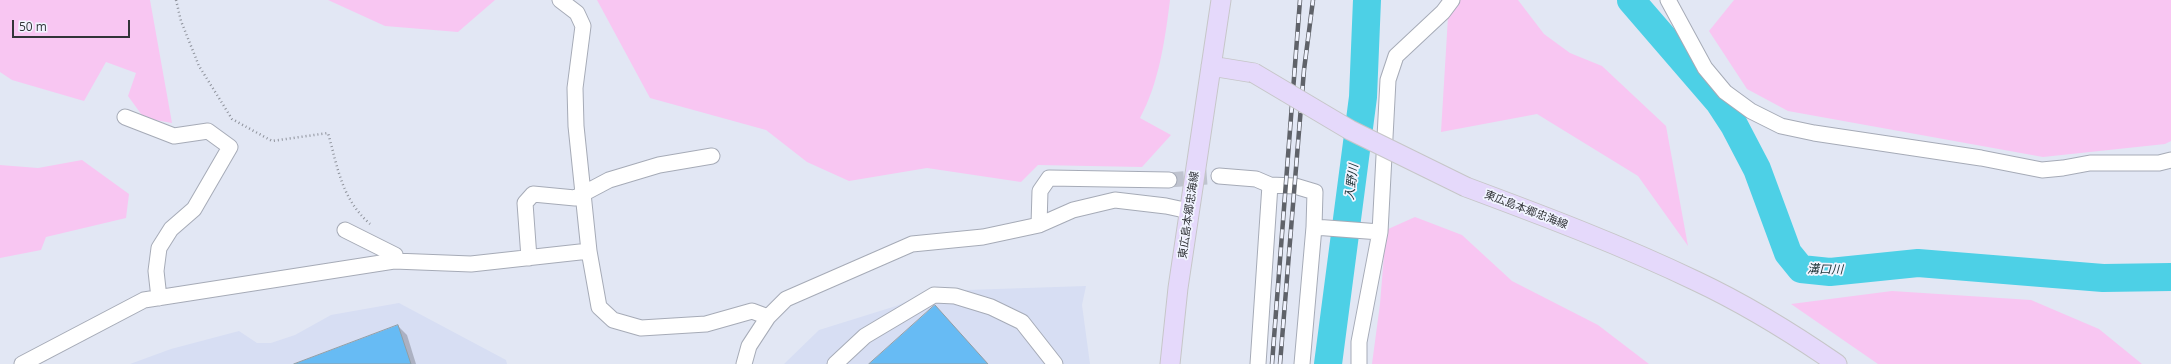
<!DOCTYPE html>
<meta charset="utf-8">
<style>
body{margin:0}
#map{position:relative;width:2171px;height:364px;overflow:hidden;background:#e2e7f4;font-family:"Open Sans",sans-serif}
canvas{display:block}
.scale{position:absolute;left:12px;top:20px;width:118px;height:18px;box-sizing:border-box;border:2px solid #323439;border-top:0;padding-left:5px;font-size:12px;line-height:14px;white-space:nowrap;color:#323439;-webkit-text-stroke:3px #f1f4ff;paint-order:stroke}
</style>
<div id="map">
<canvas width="2171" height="364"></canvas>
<div class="scale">50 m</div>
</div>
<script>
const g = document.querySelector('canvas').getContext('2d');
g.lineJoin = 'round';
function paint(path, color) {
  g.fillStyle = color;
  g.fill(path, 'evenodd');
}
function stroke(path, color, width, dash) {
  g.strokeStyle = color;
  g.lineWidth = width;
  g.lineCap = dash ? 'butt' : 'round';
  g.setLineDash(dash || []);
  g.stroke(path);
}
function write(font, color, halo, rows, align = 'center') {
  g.font = font + ' "Open Sans","Noto Sans JP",sans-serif';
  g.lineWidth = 3.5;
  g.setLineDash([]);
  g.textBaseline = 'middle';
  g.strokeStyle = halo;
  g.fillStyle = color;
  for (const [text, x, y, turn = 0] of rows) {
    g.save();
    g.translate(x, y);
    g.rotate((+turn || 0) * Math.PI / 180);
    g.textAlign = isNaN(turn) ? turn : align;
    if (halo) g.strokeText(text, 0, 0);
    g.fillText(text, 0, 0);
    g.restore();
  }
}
paint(new Path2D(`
 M1086 286 1082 305 1090 364H784L819 330 896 306 937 288 966 290Z
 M399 303 506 360 507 364H130L171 349 239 331 257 343H271L295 335 331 315Z`), '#d7def3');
paint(new Path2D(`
 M0 0H150L172 123 144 118 128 96 136 73 106 62 84 101 12 80 0 72Z
 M328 0H495L458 32 385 26Z
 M597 0H1170C1165 40 1159 83 1140 118L1171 135 1142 167 1038 165 1021 182 927 168 849 181 807 162 766 130 650 98Z
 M1458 0H1518L1544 34 1570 53 1602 66 1666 126 1688 246 1638 176 1537 114 1441 132 1448 17Z
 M1734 0H2171V141L2165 144 2043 157 1788 111 1747 89 1709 31Z
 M82 160 129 194 126 218 46 237 41 250 0 258V165L38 168Z
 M1415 217 1462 235 1512 281 1598 325 1649 364H1372L1380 304 1386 230Z
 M1892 291 2031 300 2099 329 2142 364H1878L1791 304Z`), '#f8c6f2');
paint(new Path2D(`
 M398 326 407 335 416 364H297Z`), '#0003');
stroke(new Path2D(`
 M1631 0 1719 102 1734 125 1757 169 1788 253 1801 269 1830 272 1918 263 2103 278 2171 277
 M1328 364 1363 97 1367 0`), '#4dd0e6', 28);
const building = new Path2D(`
 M935 305 988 364H869Z
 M398 325 411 364H294Z`);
paint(building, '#67bbf4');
stroke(building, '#929ea6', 1);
stroke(new Path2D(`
 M1169 180 1219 176`), '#bfc3cf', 15, [15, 8]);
const minor = new Path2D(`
 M560 0 577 13 583 26 575 88 576 126 589 251 599 307 613 320 641 328 706 324 752 311 768 317
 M1668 0 1705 68 1725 92 1751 111 1781 126 1814 133 1981 158 2042 170 2063 168 2090 163H2159L2171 160
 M125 117 174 136 208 131 230 147 194 209 171 229 159 248 156 271 159 298
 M1219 176 1256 179 1270 185 1295 186 1315 192 1314 227 1380 232 1388 80 1396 56 1443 12 1452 0
 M1039 225 1040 191 1049 178 1169 180
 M345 230 395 255 394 261
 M529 258 525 203 533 194 575 198 609 180 659 165 712 156
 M22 364 144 300 394 261 471 264 589 251
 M744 364 749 346 768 317 786 299 912 244 983 237 1039 225 1073 210 1115 200 1166 206 1189 211
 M835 364 865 336 934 295 955 296 991 307 1022 322 1055 364
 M1258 364 1270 185
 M1302 364 1314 227
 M1359 364V342L1380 232`);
const major = new Path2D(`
 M1211 66 1254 73
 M1466 187C1544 216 1621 245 1696 281 1745 304 1792 333 1837 364
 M1170 364 1178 288 1221 0`);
stroke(minor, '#a6abb7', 17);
stroke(major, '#c6c6c8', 21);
stroke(new Path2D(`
 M176 0 181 21 199 66 232 119 272 141 328 133C338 168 341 198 370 224`), '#8e929b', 2.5, [1, 3]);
stroke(minor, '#fff', 15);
stroke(major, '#e5d9fb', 19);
const rail = new Path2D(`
 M1272 364 1300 0
 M1280 364 1304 70 1313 0`);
stroke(rail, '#5f6269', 4.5);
stroke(rail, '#f1f4ff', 3, [9]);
const majorBridge = new Path2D(`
 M1254 73 1350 130 1466 187`);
stroke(majorBridge, '#c6c6c8', 21, []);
stroke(majorBridge, '#e5d9fb', 19);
write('11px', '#323439', '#f1f4ff', [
 ["東広島本郷忠海線",1526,210,21],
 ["東広島本郷忠海線",1189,215,-82]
]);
write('italic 12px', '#1c3236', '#f1f4ff', [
 ["入野川",1352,182,-83],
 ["溝口川",1825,270,1]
]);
</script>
